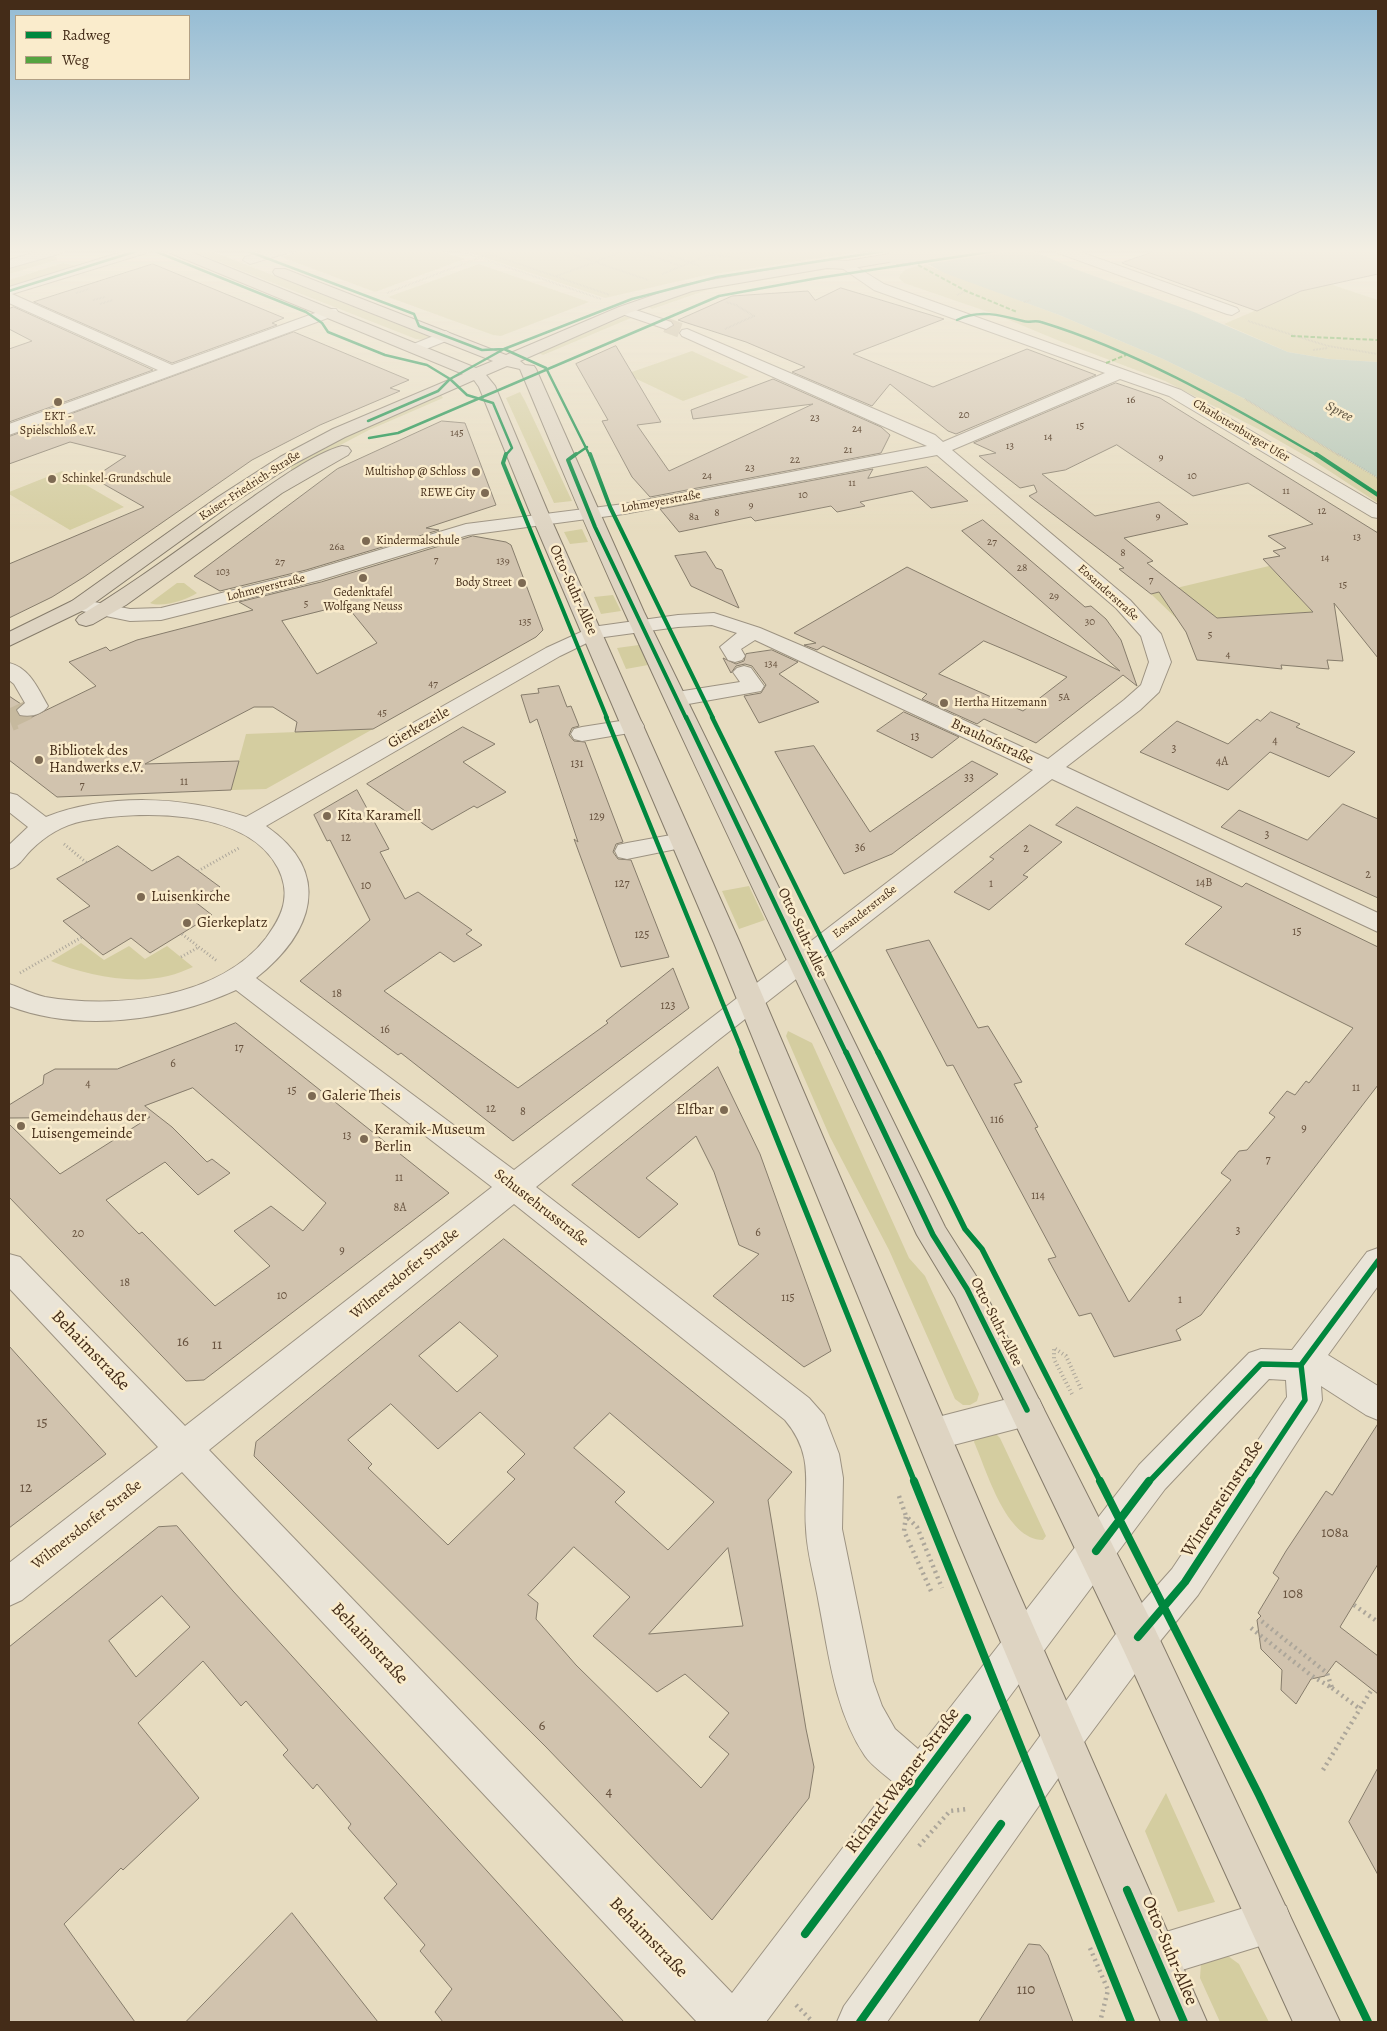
<!DOCTYPE html>
<meta charset="utf-8">
<style>
body{margin:0}
#map{position:relative;width:1387px;height:2031px;overflow:hidden;background:#e7dcc0;font-family:Alegreya,serif}
canvas{display:block}
.frame{position:absolute;inset:0;border:10px solid #442c18;pointer-events:none}
.legend{position:absolute;left:15px;top:15px;width:175px;height:65px;box-sizing:border-box;background:#faeccc;border:1px solid #b19f84;margin:0;padding:6px 9px;list-style:none;font-size:15px;color:#442c18}
.legend li{display:flex;align-items:center;gap:10px;height:25px}
.legend b{width:25px;border:1px solid #b19f84}
</style>
<div id="map">
<canvas width="1387" height="2031"></canvas>
<div class="frame"></div>
<ul class="legend">
<li><b style="height:6px;background:#00873e"></b>Radweg</li>
<li><b style="height:6px;background:#55a440"></b>Weg</li>
</ul>
</div>
<script>
const g = document.querySelector('canvas').getContext('2d');
g.lineJoin = 'round';
function paint(path, color) {
  g.fillStyle = color;
  g.fill(path, 'evenodd');
}
function stroke(path, color, width, dash) {
  g.strokeStyle = color;
  g.lineWidth = width;
  g.lineCap = dash ? 'butt' : 'round';
  g.setLineDash(dash || []);
  g.stroke(path);
}
function write(font, color, halo, rows, align = 'center') {
  g.font = font + ' Alegreya,serif';
  g.lineWidth = 5;
  g.setLineDash([]);
  g.textBaseline = 'middle';
  g.strokeStyle = halo;
  g.fillStyle = color;
  for (const [text, x, y, turn = 0] of rows) {
    g.save();
    g.translate(x, y);
    g.rotate((+turn || 0) * Math.PI / 180);
    g.textAlign = isNaN(turn) ? turn : align;
    if (halo) g.strokeText(text, 0, 0);
    g.fillText(text, 0, 0);
    g.restore();
  }
}
paint(new Path2D(`
 M189 250H209L430 337 423 340 416 339Z
 M302 250H438L465 259 375 292 281 257Z
 M462 250H871L702 276 605 298Z
 M52 255 56 257 57 260 9 274V268Z
 M63 263 77 266 9 287V280Z
 M479 264 589 302 501 336 493 335 388 297Z
 M926 265 1059 315 1163 359 1245 399 1378 478V503L1311 459 1262 431 1165 381 1062 342 997 315 904 283 899 278C902 267 915 267 926 265Z
 M827 267 830 269 710 289 652 309 648 307 699 289Z
 M1330 284 1378 300V362L1329 359 1288 352 1224 324 1303 290Z
 M626 316 631 318 543 355 538 353Z
 M692 351 749 377 683 401 626 374Z
 M520 392 525 401 572 501 554 503 506 398Z
 M441 395 443 398 369 430 291 471V463L340 438Z
 M62 471 124 507 70 530 9 494V492Z
 M582 529 588 542 570 544 564 532Z
 M1269 566 1313 612 1179 621 1151 594Z
 M177 583H184L197 593C187 600 162 608 150 603Z
 M613 595 621 611 601 614 594 597Z
 M639 645 648 665 626 669 617 648Z
 M373 729 266 789 231 790 246 734Z
 M749 886 765 920 739 929 722 891Z
 M81 943 104 960 129 946 145 959 167 946 193 967C185 970 177 974 168 976 132 985 84 975 51 961Z
 M788 1031 812 1043 909 1258 925 1276 979 1394 977 1401 970 1405H963L955 1399 889 1250 830 1137 786 1036Z
 M996 1434 1000 1438 1046 1536 1043 1540C1006 1540 987 1471 974 1442L975 1439Z
 M1166 1793 1215 1902 1178 1912 1145 1831Z
 M1228 1956 1239 1964 1269 2022H1220L1200 1978 1201 1963Z`), '#d4cda0');
paint(new Path2D(`
 M900 250H1031L1075 269 1194 312 1288 352 1329 359 1378 362V478L1245 399 1163 359 1059 315 947 274Z`), '#b4c6b6');
paint(new Path2D(`
 M898 250H1021L921 265Z`), '#e7dcc0');
const building = new Path2D(`
 M1158 250H1378V274L1301 291 1257 311 1122 263Z
 M153 264 284 318 272 323 277 325 172 363 34 302Z
 M841 288 944 319 853 354 933 387 1027 349 1096 375 956 434 948 431 890 384 872 406 792 372 805 367 746 342 678 320 732 296 808 291 815 300Z
 M14 307 153 370 9 422V349L32 341 9 329V309Z
 M294 332 409 380 390 388 400 391 320 425 252 460 84 577 52 597 9 618V564L144 507 93 478 126 456 70 442 9 464V437Z
 M616 346 661 422 637 425 669 471 813 404 693 419 691 410 773 379 881 427 890 435 881 453 650 497 632 477 602 421 608 420 576 364Z
 M1116 383 1160 398 1378 533V658L1334 603 1343 661 1327 660 1329 669 1281 665 1282 669 1197 660 1186 632 1159 592 1151 594 1119 569 1124 568 1029 496 1037 492 1034 485 1020 488 979 456 996 453 974 443ZM1117 445 1193 496 1248 483 1313 524 1268 536 1286 548 1273 551 1280 556 1263 559 1313 612 1217 618 1147 563 1153 561 1124 538 1188 524 1159 502 1095 516 1042 474 1065 470Z
 M442 421 465 423 496 505 426 528 439 530 306 570 220 591 194 576 337 469Z
 M927 467 968 501 931 508 912 491 860 502 865 506 837 512 831 506 755 521 751 517 679 532 660 509 873 469 868 478Z
 M983 520 1085 607 1091 606 1106 619 1121 640 1137 686 1123 675 1036 743 984 719 977 724 922 699 927 694 884 674 823 646 817 650 804 645 816 643 794 633 907 567 1120 671 962 531ZM984 641 1015 654 1067 677 1023 711 939 674Z
 M473 536 506 542 511 545 543 630 536 637 373 729 295 732 297 722 273 707H254L145 764 239 761 231 790 57 797 9 760V696L21 704 15 710 18 716 32 717 96 686 69 662 106 647 110 651 137 640 253 610 239 602 321 582ZM346 605 377 643 317 674 282 621Z
 M706 552 716 568 722 570 739 608 691 586 675 556Z
 M772 650 798 662 779 674 819 702 759 723 744 696 761 693 766 685 752 666 745 664 736 666 731 673 723 658 736 664 744 661 746 654Z
 M559 686 567 707 571 706 579 726 572 728 569 735 574 741 585 742 623 842 616 844 613 852 618 859 631 860 669 957 621 967 574 839 578 842 537 719 530 723 521 695 539 693 538 689Z
 M904 712 959 737 932 758 877 731Z
 M1271 712 1300 724 1296 727 1355 752 1329 777 1270 752 1228 790 1140 752 1177 721 1228 744 1257 719 1260 721Z
 M463 727 495 744 463 762 506 792 477 808 474 806 432 830 367 784Z
 M814 746 870 832 972 761 998 774 892 854 844 874 775 752Z
 M357 790 389 849 380 852 405 899 418 892 472 930 466 934 482 945 454 962 440 952 384 991 518 1088 608 1023 606 1021 673 968 689 1008 513 1141 401 1053 398 1055 300 981 370 920 330 840 327 841 314 815Z
 M1343 804 1378 819V898L1221 827 1239 810 1307 840Z
 M1077 807 1242 887 1246 883 1378 947V1085L1201 1315 1176 1330 1181 1340 1114 1357 1091 1313 1079 1316 1048 1259 1056 1257 953 1065 947 1066 886 950 929 940 978 1028 988 1026 1022 1082 1014 1084 1038 1127 1035 1128 1129 1302 1231 1180 1221 1173 1239 1151 1247 1150 1275 1117 1269 1113 1287 1091 1295 1095 1306 1081 1309 1083 1353 1028 1185 944 1222 907 1056 825Z
 M1030 825 1062 842 1023 875 1028 877 989 910 954 892 994 859 990 857Z
 M118 846 152 871 178 856 220 887 194 901 212 915 150 953 131 938 103 955 63 921 90 906 57 879Z
 M236 1023 449 1193 204 1380 186 1381 9 1197V1124L60 1174 150 1117 9 1118V1105L43 1084 44 1075 55 1069H117ZM193 1088 326 1203 303 1231 271 1206 234 1231 270 1266 215 1306 142 1232 139 1234 106 1200 165 1162 198 1195 230 1173 212 1159 207 1162 172 1127 145 1106Z
 M718 1067 760 1154 831 1351 804 1367 713 1296 759 1254 739 1245 714 1172 696 1136 646 1178 678 1204 639 1238 572 1185Z
 M504 1239 792 1472 768 1500 806 1729 814 1767 809 1798 712 1920 546 1747 254 1456 256 1442ZM460 1322 498 1356 457 1392 419 1356ZM391 1404 438 1449 480 1412 525 1454 507 1472 515 1479 448 1545 368 1468 372 1464 348 1440ZM610 1413 714 1502 668 1550 615 1502 625 1492 574 1448ZM574 1547 630 1597 593 1636 657 1692 685 1674 729 1713 709 1737 729 1754 701 1788 576 1665 536 1619 538 1603 528 1595ZM728 1548 743 1626 649 1634Z
 M9 1346 106 1454 9 1528Z
 M1378 1424V1564L1340 1627 1378 1656V1694L1336 1661 1325 1676 1311 1679 1296 1704 1281 1690 1282 1670 1261 1649 1257 1620 1261 1616 1258 1613 1279 1578 1273 1573 1286 1551 1326 1491 1332 1495Z
 M177 1526 233 1591 624 2022H443L435 2012 452 1989 420 1951 425 1945 384 1898 397 1884 348 1828 351 1824 317 1784 313 1789 283 1755 288 1750 246 1701 241 1706 203 1661 138 1723 199 1798 123 1870 121 1868 64 1924 135 2022H9V1647L158 1527ZM162 1596 190 1627 136 1677 109 1641Z
 M1378 1768V1875L1349 1822Z
 M292 1913 378 2022H186Z
 M1029 1944 1040 1945 1048 1955 1073 2022H979Z`);
paint(building, '#d1c3ae');
stroke(building, '#867c6b', 1);
stroke(new Path2D(`
 M666 325 687 333`), '#c6b99e', 15, [15, 8]);
stroke(new Path2D(`
 M11 718 28 710`), '#c6b99e', 19, [19, 10]);
stroke(new Path2D(`
 M9 719 14 717`), '#c6b99e', 25, [25, 12]);
const minor = new Path2D(`
 M43 250H64L62 253 9 268V260Z
 M128 250H148L146 253 12 294 172 365 326 309H336L338 312 336 315 9 435V424L158 370 9 303V287Z
 M269 250H289L287 253 250 264 243 260 245 257Z
 M1056 250H1075L1237 308 1239 311 1232 315 1227 314 1058 253Z
 M847 261 884 284 1181 390 1378 505V518L1372 517 1169 396 1120 379 952 450 1130 600 1161 634 1171 662 1159 692 1140 710 1066 767 1378 913V932L1052 779 717 1041 536 1187 809 1398 824 1415 839 1454 843 1478 842 1529 873 1681 882 1706 895 1729 918 1749 1139 1465 1249 1353 1261 1349 1292 1350 1367 1252 1378 1248V1286L1328 1355 1378 1386V1420L1366 1415 1321 1386 1322 1400 1317 1411 1198 1595 1152 1651 1076 1753 887 2022H837L844 2006 1048 1725 1124 1623 1172 1569 1287 1397 1286 1380 1269 1379 1165 1489 766 2022H697L182 1472 22 1600 9 1606V1563L158 1447 9 1288V1254L20 1257 185 1426 492 1187 236 990C168 1021 80 1033 9 1006V984C21 988 32 994 45 997 115 1009 219 999 266 938 274 927 282 915 284 901 286 890 283 878 278 868 247 808 140 810 83 821 63 825 45 836 31 850 23 858 20 866 9 869V845L28 827 9 812V793L17 795 46 817C108 793 183 796 246 817L546 648 592 627 678 615 714 613 760 628 814 651 1048 759 1124 700 1141 685 1149 662 1141 636 1116 608 937 455 624 514 468 535 320 580 161 620 130 621 72 609 69 605 72 601 79 599 130 609 161 608 306 572 466 524 624 504 927 446 682 336 680 333 682 330 687 329 935 435 943 442 1105 373 874 290 842 268 840 265 842 262ZM712 625 737 633 720 647 728 660 735 662 742 660 745 656 741 649 755 640 1033 770 514 1170 256 978C313 933 334 873 266 826L560 656 597 638 678 627ZM514 1204 785 1420C816 1457 803 1486 806 1529 807 1554 815 1579 819 1604 829 1656 835 1711 865 1756 872 1766 884 1774 893 1782L732 1993 209 1450Z
 M624 306 671 322 673 325 666 329 619 313 617 310Z
 M446 331 454 336 451 339 416 353 408 348 411 345Z
 M9 663C30 668 38 689 48 706 42 715 30 717 20 715L17 710 25 703 14 684 9 680Z
 M744 666 751 668 764 686 761 691 677 706 669 704 666 699 669 694 677 692 740 682 733 672 737 668Z
 M633 719 641 721 644 726 641 731 582 741 574 739 571 734 574 729 582 727Z
 M682 833 691 836 694 841 691 846 627 859 618 857 615 851 618 845 627 843Z
 M1027 1394 1039 1399 1044 1410 1039 1421 1027 1426 934 1450 922 1445 916 1434 922 1423 934 1418Z
 M1270 1900 1286 1906 1292 1922 1286 1938 1156 1978 1140 1972 1134 1956 1140 1940Z`);
const major = new Path2D(`
 M168 250H186L476 368 493 361 275 275 273 272 275 269H285L506 355 619 307 683 285 827 260 847 261 895 253 902 257 895 261 847 269 827 268 692 291 629 313 520 361 525 365 534 366 536 369 644 612 945 1227 978 1279 1152 1623 1340 2022H1293L1124 1651 955 1298 917 1235C819 1027 719 820 624 611 587 531 554 450 520 369L507 366 486 375 495 386 547 510 740 943 989 1525 1207 2022H1161L957 1538 714 943 529 510 479 387 474 380 345 437 292 465 230 505 86 609 9 646V632L72 601 218 497 280 457 333 429 463 374 170 253Z
 M342 446 348 447 351 451 348 455 282 493 126 605 93 624 86 626 79 624 76 620 79 616C140 580 195 537 253 497 276 481 315 453 342 446Z`);
stroke(minor, '#9d9382', 2);
stroke(major, '#867c6b', 2);
stroke(new Path2D(`
 M457 250 601 299
 M478 250 610 295
 M556 250 599 262 592 264 590 261
 M630 250 682 266
 M653 250 700 266
 M720 250 729 253
 M719 256 740 258
 M597 261 626 250
 M598 263 648 280
 M662 274 709 255 749 253V250
 M556 276 590 264
 M76 293 89 289
 M387 293 500 250
 M957 295 966 291
 M93 300 105 297
 M1024 302 1031 300
 M100 304 113 300
 M1248 321 1328 346 1378 354
 M725 329 754 316 736 305 726 302
 M1313 350 1328 348
 M1245 399 1340 456`), '#aca69a', 2, [0.5, 1]);
stroke(new Path2D(`
 M1338 454 1378 478`), '#aca69a', 2.5, [0.5, 2]);
stroke(new Path2D(`
 M64 844 87 863
 M198 871 239 848
 M182 934 217 961
 M181 957 199 947
 M20 973 82 937`), '#aca69a', 3, [1, 2.5]);
stroke(new Path2D(`
 M1072 1394 1054 1359V1348L1066 1356 1082 1391`), '#aca69a', 4, [1, 3]);
stroke(new Path2D(`
 M899 1496 906 1516
 M931 1591 904 1531 906 1516 917 1527 942 1588
 M1354 1605 1378 1622
 M1251 1628 1312 1676 1332 1688 1327 1673 1259 1619
 M1332 1688 1360 1709
 M1323 1770 1372 1689
 M919 1846 950 1811 967 1809
 M1090 1948 1108 1990 1100 2022
 M796 2005 813 2022`), '#aca69a', 4.5, [2, 4]);
paint(minor, '#eae4d7');
paint(major, '#ded4c2');
const majorBridge = new Path2D(`
 M895 257 944 250`);
stroke(majorBridge, '#867c6b', 16, []);
stroke(majorBridge, '#ded4c2', 15);
stroke(new Path2D(`
 M918 265 966 291 1017 312
 M1291 336 1378 340
 M1106 363 1126 355`), '#55a440', 2, [4.5, 2]);
stroke(new Path2D(`
 M152 250 306 312 322 323 328 332 385 355 427 365 450 379 467 395 493 403 512 448 505 456
 M245 250 414 314 419 326 482 350 504 349 546 368 590 456
 M9 291 140 250H150
 M957 320C978 309 1001 315 1023 321 1029 323 1035 320 1041 322 1139 352 1229 405 1318 456
 M368 421 438 391 450 379 504 349 632 299 717 277 892 250
 M369 438 398 433 719 296 818 278 1002 250
 M574 456 587 447`), '#00873e', 2.5);
stroke(new Path2D(`
 M506 454 503 463 607 718
 M576 454 568 460 595 527 686 718
 M590 454 610 507 713 718
 M1316 454 1378 495`), '#00873e', 4);
stroke(new Path2D(`
 M606 717 743 1053
 M686 717 846 1053
 M712 717 878 1053`), '#00873e', 4.5);
stroke(new Path2D(`
 M742 1052 915 1483
 M846 1052 933 1235 967 1289 1027 1410
 M878 1052 965 1229 982 1249 1101 1483
 M1148 1483 1261 1364 1301 1365
 M1250 1483 1305 1400 1301 1365 1378 1261`), '#00873e', 5.5);
stroke(new Path2D(`
 M914 1481 1131 2022
 M1100 1481 1259 1795 1368 2022
 M1096 1551 1149 1481
 M1138 1637 1185 1582 1251 1481
 M1127 1890 1184 2022
 M805 1934 967 1718
 M860 2022 1001 1824`), '#00873e', 8);
const sky = g.createLinearGradient(0, 0, 0, 534);
sky.addColorStop(0, '#93bbd4');
sky.addColorStop(0.47, '#f4efe3');
sky.addColorStop(1, '#f4efe300');
g.fillStyle = sky;
g.fillRect(0, 0, 1387, 534);
for (const [x, y, r, color] of [
 [58,402,5,"#7d6a53"],
 [476,472,5,"#7d6a53"],
 [52,479,5,"#7d6a53"],
 [485,493,5,"#7d6a53"],
 [366,541,5,"#7d6a53"],
 [363,578,5,"#7d6a53"],
 [522,583,5,"#7d6a53"],
 [944,703,5,"#7d6a53"],
 [39,760,5,"#7d6a53"],
 [327,816,5,"#7d6a53"],
 [141,897,5,"#7d6a53"],
 [187,923,5,"#7d6a53"],
 [312,1096,5,"#7d6a53"],
 [724,1110,5,"#7d6a53"],
 [21,1126,5,"#7d6a53"],
 [364,1139,5,"#7d6a53"]
]) {
  const dot = new Path2D();
  dot.arc(x, y, r, 0, 2 * Math.PI);
  g.fillStyle = color;
  g.fill(dot);
  stroke(dot, '#faeccc', 2);
}
write('11px', '#67523e', null, [
 ["16",1131,400],
 ["20",964,415],
 ["23",815,418],
 ["15",1080,426],
 ["24",857,429],
 ["145",457,433],
 ["14",1048,437],
 ["13",1010,446],
 ["21",848,450],
 ["9",1161,457],
 ["22",795,460],
 ["23",750,468],
 ["24",707,476],
 ["10",1192,476],
 ["11",852,483],
 ["11",1286,491],
 ["10",803,495],
 ["9",751,505],
 ["12",1322,511],
 ["8",717,513],
 ["9",1158,516],
 ["8a",694,517],
 ["13",1357,537],
 ["27",992,542],
 ["26a",337,547],
 ["8",1123,553],
 ["14",1325,558],
 ["7",436,560],
 ["139",503,561],
 ["27",280,562],
 ["28",1022,568],
 ["103",223,572],
 ["7",1151,580],
 ["15",1343,585],
 ["29",1054,596],
 ["5",306,604],
 ["135",525,622],
 ["30",1090,622],
 ["5",1210,635],
 ["4",1228,655],
 ["134",771,664],
 ["47",433,684],
 ["5A",1064,697],
 ["45",382,713]
]);
write('12px', '#442c18', '#faeccc', [
 ["EKT -",58,417,"center"],
 ["Spielschloß e.V.",58,431,"center"],
 ["Multishop @ Schloss",466,472],
 ["Schinkel-Grundschule",62,479,"left"],
 ["REWE City",475,493],
 ["Kindermalschule",376,541,"left"],
 ["Body Street",512,583],
 ["Gedenktafel",363,593,"center"],
 ["Wolfgang Neuss",363,607,"center"],
 ["Hertha Hitzemann",954,703,"left"]
], 'right');
write('12px', '#442c18', '#faeccc', [
 ["Charlottenburger Ufer",1241,431,31],
 ["Kaiser-Friedrich-Straße",250,486,-33],
 ["Lohmeyerstraße",661,502,-10],
 ["Lohmeyerstraße",266,588,-14],
 ["Eosanderstraße",1108,593,42],
 ["Eosanderstraße",865,912,-38]
]);
write('12px', '#67523e', null, [
 ["13",915,737],
 ["4",1275,741],
 ["3",1174,749],
 ["4A",1222,762],
 ["131",577,764],
 ["33",969,778],
 ["11",184,782],
 ["7",82,786],
 ["129",597,817],
 ["3",1267,835],
 ["12",346,838],
 ["36",860,848],
 ["2",1026,849],
 ["2",1368,875],
 ["14B",1204,883],
 ["127",622,884],
 ["1",991,884],
 ["10",366,886],
 ["15",1297,932],
 ["125",642,935],
 ["18",337,994],
 ["123",668,1006],
 ["16",385,1030],
 ["17",239,1048],
 ["6",173,1064],
 ["4",88,1084],
 ["11",1356,1088],
 ["15",292,1091],
 ["12",491,1109],
 ["8",523,1112],
 ["116",997,1120],
 ["9",1304,1129],
 ["13",347,1136],
 ["7",1268,1160],
 ["11",399,1178],
 ["114",1038,1196],
 ["8A",400,1208],
 ["3",1238,1231],
 ["6",758,1233],
 ["20",78,1234],
 ["9",342,1251],
 ["18",125,1283],
 ["10",282,1296],
 ["115",788,1298],
 ["1",1180,1300]
]);
write('italic 14px', '#5a503e', '#faeccc', [
 ["Spree",1339,412,28]
]);
write('15px', '#442c18', '#faeccc', [
 ["Otto-Suhr-Allee",573,590,66],
 ["Gierkezeile",419,728,-30],
 ["Brauhofstraße",992,742,25],
 ["Otto-Suhr-Allee",802,933,65],
 ["Schustehrusstraße",541,1208,38],
 ["Wilmersdorfer Straße",405,1274,-39],
 ["Otto-Suhr-Allee",996,1322,63],
 ["Wilmersdorfer Straße",87,1525,-38]
]);
write('15px', '#442c18', '#faeccc', [
 ["Bibliotek des",49,751],
 ["Handwerks e.V.",49,768],
 ["Kita Karamell",337,816],
 ["Luisenkirche",151,897],
 ["Gierkeplatz",197,923],
 ["Galerie Theis",322,1096],
 ["Elfbar",714,1110,"right"],
 ["Gemeindehaus der",31,1117],
 ["Luisengemeinde",31,1134],
 ["Keramik-Museum",374,1130],
 ["Berlin",374,1147]
], 'left');
write('15px', '#67523e', null, [
 ["16",183,1342],
 ["11",217,1345],
 ["15",42,1423],
 ["12",26,1488],
 ["108a",1335,1533],
 ["108",1293,1594],
 ["6",542,1726],
 ["4",609,1792],
 ["110",1026,1990]
]);
write('18px', '#442c18', '#faeccc', [
 ["Behaimstraße",90,1351,46],
 ["Wintersteinstraße",1223,1499,-57],
 ["Behaimstraße",369,1644,47],
 ["Richard-Wagner-Straße",903,1781,-53],
 ["Behaimstraße",648,1938,46],
 ["Otto-Suhr-Allee",1169,1951,67]
]);
</script>
